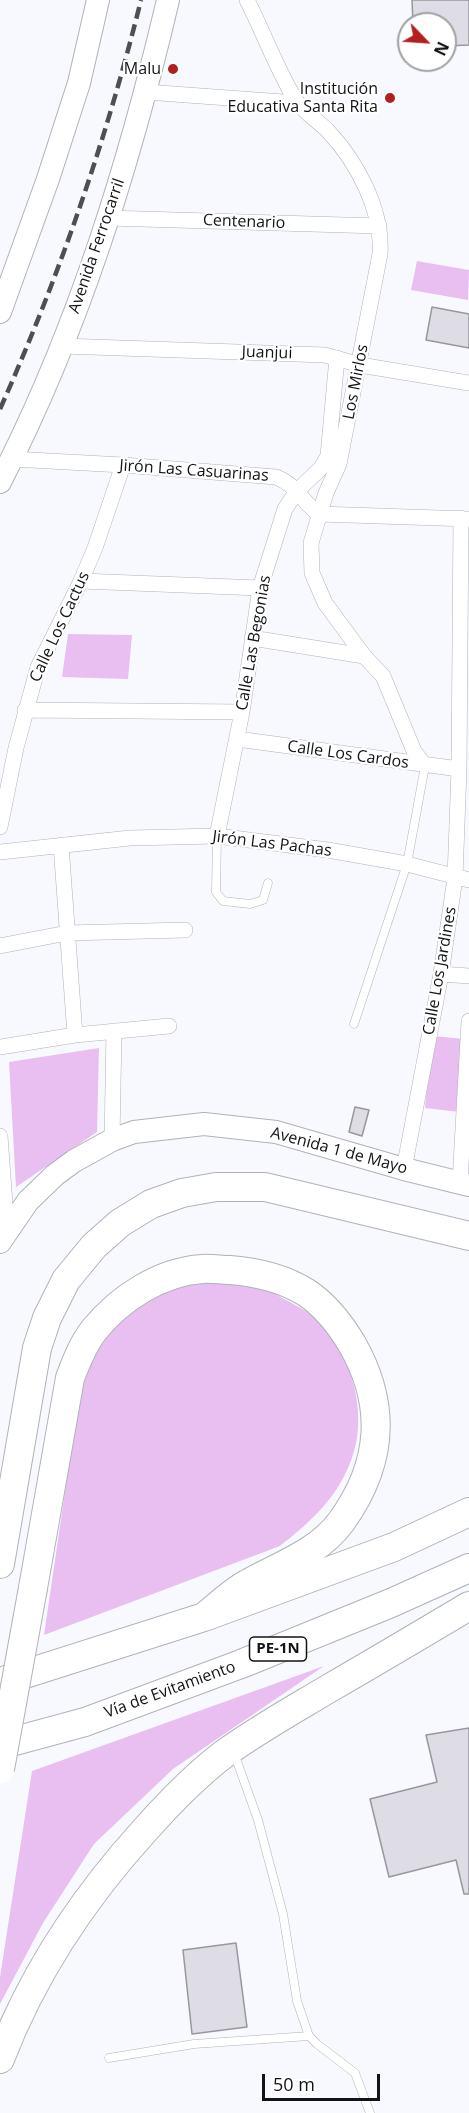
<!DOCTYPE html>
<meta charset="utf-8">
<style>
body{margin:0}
#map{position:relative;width:469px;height:2113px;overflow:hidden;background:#f8f9fe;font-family:"Open Sans",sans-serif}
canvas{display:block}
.north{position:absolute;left:397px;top:12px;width:60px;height:60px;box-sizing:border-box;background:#fff;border:2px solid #a0a1a2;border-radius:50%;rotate:115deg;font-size:16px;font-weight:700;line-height:24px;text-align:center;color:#121316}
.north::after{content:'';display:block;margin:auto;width:21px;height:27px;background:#b0201e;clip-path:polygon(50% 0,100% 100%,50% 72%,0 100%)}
.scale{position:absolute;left:262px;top:2074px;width:118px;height:27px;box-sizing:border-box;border:3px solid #121316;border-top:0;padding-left:8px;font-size:18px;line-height:21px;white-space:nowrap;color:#121316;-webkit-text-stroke:4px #fff;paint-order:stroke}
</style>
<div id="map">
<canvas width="469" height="2113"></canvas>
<div class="north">N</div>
<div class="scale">50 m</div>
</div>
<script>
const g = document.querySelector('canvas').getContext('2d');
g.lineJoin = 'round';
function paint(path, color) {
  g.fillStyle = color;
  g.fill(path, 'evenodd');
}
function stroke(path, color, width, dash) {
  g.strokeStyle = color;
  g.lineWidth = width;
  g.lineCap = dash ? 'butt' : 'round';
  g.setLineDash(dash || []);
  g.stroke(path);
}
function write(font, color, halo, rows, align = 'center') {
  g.font = font + ' "Open Sans",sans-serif';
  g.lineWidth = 4.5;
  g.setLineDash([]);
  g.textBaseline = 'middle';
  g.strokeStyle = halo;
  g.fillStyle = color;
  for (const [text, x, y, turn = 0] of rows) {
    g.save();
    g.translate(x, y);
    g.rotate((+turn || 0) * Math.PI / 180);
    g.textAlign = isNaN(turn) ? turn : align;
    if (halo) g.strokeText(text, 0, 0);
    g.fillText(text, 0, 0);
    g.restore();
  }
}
paint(new Path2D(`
 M417 261 469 270 468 300 411 290Z
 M68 634 132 635 128 679 62 677Z
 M432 1036 465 1039 459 1112 425 1108Z
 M99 1048 97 1132 16 1187 9 1062Z
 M193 1281C210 1282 230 1281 248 1284 261 1286 274 1293 286 1300 297 1306 311 1313 320 1323 355 1361 370 1420 348 1468 333 1502 308 1524 280 1546L44 1635 81 1383 100 1344 115 1324 145 1298Z
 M324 1666 173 1769 94 1844 43 1923 0 2004V1977L32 1771Z`), '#e8bff0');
const building = new Path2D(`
 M412 0H469V45L445 46V24H413Z
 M432 307 469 314V348L426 340Z
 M355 1107 369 1110 362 1136 349 1132Z
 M469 1728V1894H464L456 1860 389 1877 370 1799 437 1782 426 1735Z
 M236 1943 247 2027 192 2034 183 1950Z`);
paint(building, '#dedce4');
stroke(building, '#99969f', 1.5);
const lane = new Path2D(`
 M217 836 216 892 223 901 250 904 263 900 268 883
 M354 1024 407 864 425 766
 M234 1753 258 1820 283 1914 297 2001 309 2036 317 2044 355 2073 370 2113
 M109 2058 194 2044 309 2036`);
const street = new Path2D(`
 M247 0C263 31 277 70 295 99 302 111 318 121 328 131 357 162 383 210 380 254L339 464 326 493 311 543 312 573 325 603 364 656 383 676 414 751 425 766
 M146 92 297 103
 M108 218 379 226
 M62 346 325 355 360 365 469 383
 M12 459 123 465 276 477C297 485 301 501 319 514L469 519
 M81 581 260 588
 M252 638 364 656
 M25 710 242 712
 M237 739 459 769
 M0 827 16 748 38 667 81 581 95 548 123 465
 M217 836 242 712 260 588 285 509 297 491 321 468 328 456 337 358
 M61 845 75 1035
 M0 852 130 838 217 836 328 850 407 864 469 880
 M0 946 67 933 185 930
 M441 974 469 976
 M0 1047 75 1035 169 1026
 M0 1136 7 1231
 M112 1140 114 1031
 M404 1169 441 974 455 878 459 769 461 518
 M460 1183 469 1021`);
const secondary = new Path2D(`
 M0 312 48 179 79 83 98 0
 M0 482C78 330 129 166 168 0
 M0 1242 28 1201 55 1175 74 1161 112 1140 134 1132 204 1124 276 1132 404 1169 469 1185`);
const highway = new Path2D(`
 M0 1564 37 1348 47 1318 66 1280 94 1246 120 1223 151 1204 182 1193 216 1187H265L469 1236
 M33 1588 70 1378C76 1362 83 1344 94 1330 120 1298 160 1272 202 1269 211 1268 221 1270 230 1270 257 1272 283 1278 307 1293 326 1306 340 1324 352 1344 387 1405 383 1464 341 1522 317 1554 280 1565 247 1584 232 1592 218 1606 204 1617
 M0 1682 204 1617 394 1547 469 1512
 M0 1745 85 1722 241 1664 391 1603 469 1568
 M0 2059C33 1973 84 1897 145 1830 169 1803 195 1776 224 1754 257 1730 293 1710 328 1689 375 1662 422 1634 469 1606`);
stroke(lane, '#b0b2ba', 9);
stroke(street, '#b0b2ba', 16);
stroke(secondary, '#b0b2ba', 24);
stroke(highway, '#b0b2ba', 30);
stroke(lane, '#fff', 8);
stroke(street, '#fff', 15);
stroke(secondary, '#fff', 22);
stroke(highway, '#fff', 28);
stroke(new Path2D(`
 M0 409C59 277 106 141 141 0`), '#4e4f53', 4.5, [12, 6]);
const highwayBridge = new Path2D(`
 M0 1769 33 1588`);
stroke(highwayBridge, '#b0b2ba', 30, []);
stroke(highwayBridge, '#fff', 28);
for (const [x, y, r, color] of [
 [173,69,6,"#b0201e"],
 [390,98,6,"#b0201e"]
]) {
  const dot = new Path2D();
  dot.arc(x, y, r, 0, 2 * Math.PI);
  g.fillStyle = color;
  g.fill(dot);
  stroke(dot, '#fff', 2);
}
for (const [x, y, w] of [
 [278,1649,57]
]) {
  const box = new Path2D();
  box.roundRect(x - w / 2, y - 12, w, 24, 4.5);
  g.fillStyle = '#fff';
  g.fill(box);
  stroke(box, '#121316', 1.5);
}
write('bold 15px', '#121316', null, [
 ["PE-1N",278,1649]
]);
write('16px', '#121316', '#fff', [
 ["Malu",161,69],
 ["Institución",378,89],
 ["Educativa Santa Rita",378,107]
], 'right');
write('16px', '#121316', '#fff', [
 ["Centenario",244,222,2],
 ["Avenida Ferrocarril",97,246,-71],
 ["Juanjui",267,353,2],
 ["Los Mirlos",356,382,-79],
 ["Jirón Las Casuarinas",194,471,4],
 ["Calle Los Cactus",60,627,-65],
 ["Calle Las Begonias",254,643,-80],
 ["Calle Los Cardos",348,755,8],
 ["Jirón Las Pachas",272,844,7],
 ["Calle Los Jardines",440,971,-80],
 ["Avenida 1 de Mayo",339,1151,15],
 ["Vía de Evitamiento",170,1690,-20]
]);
</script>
